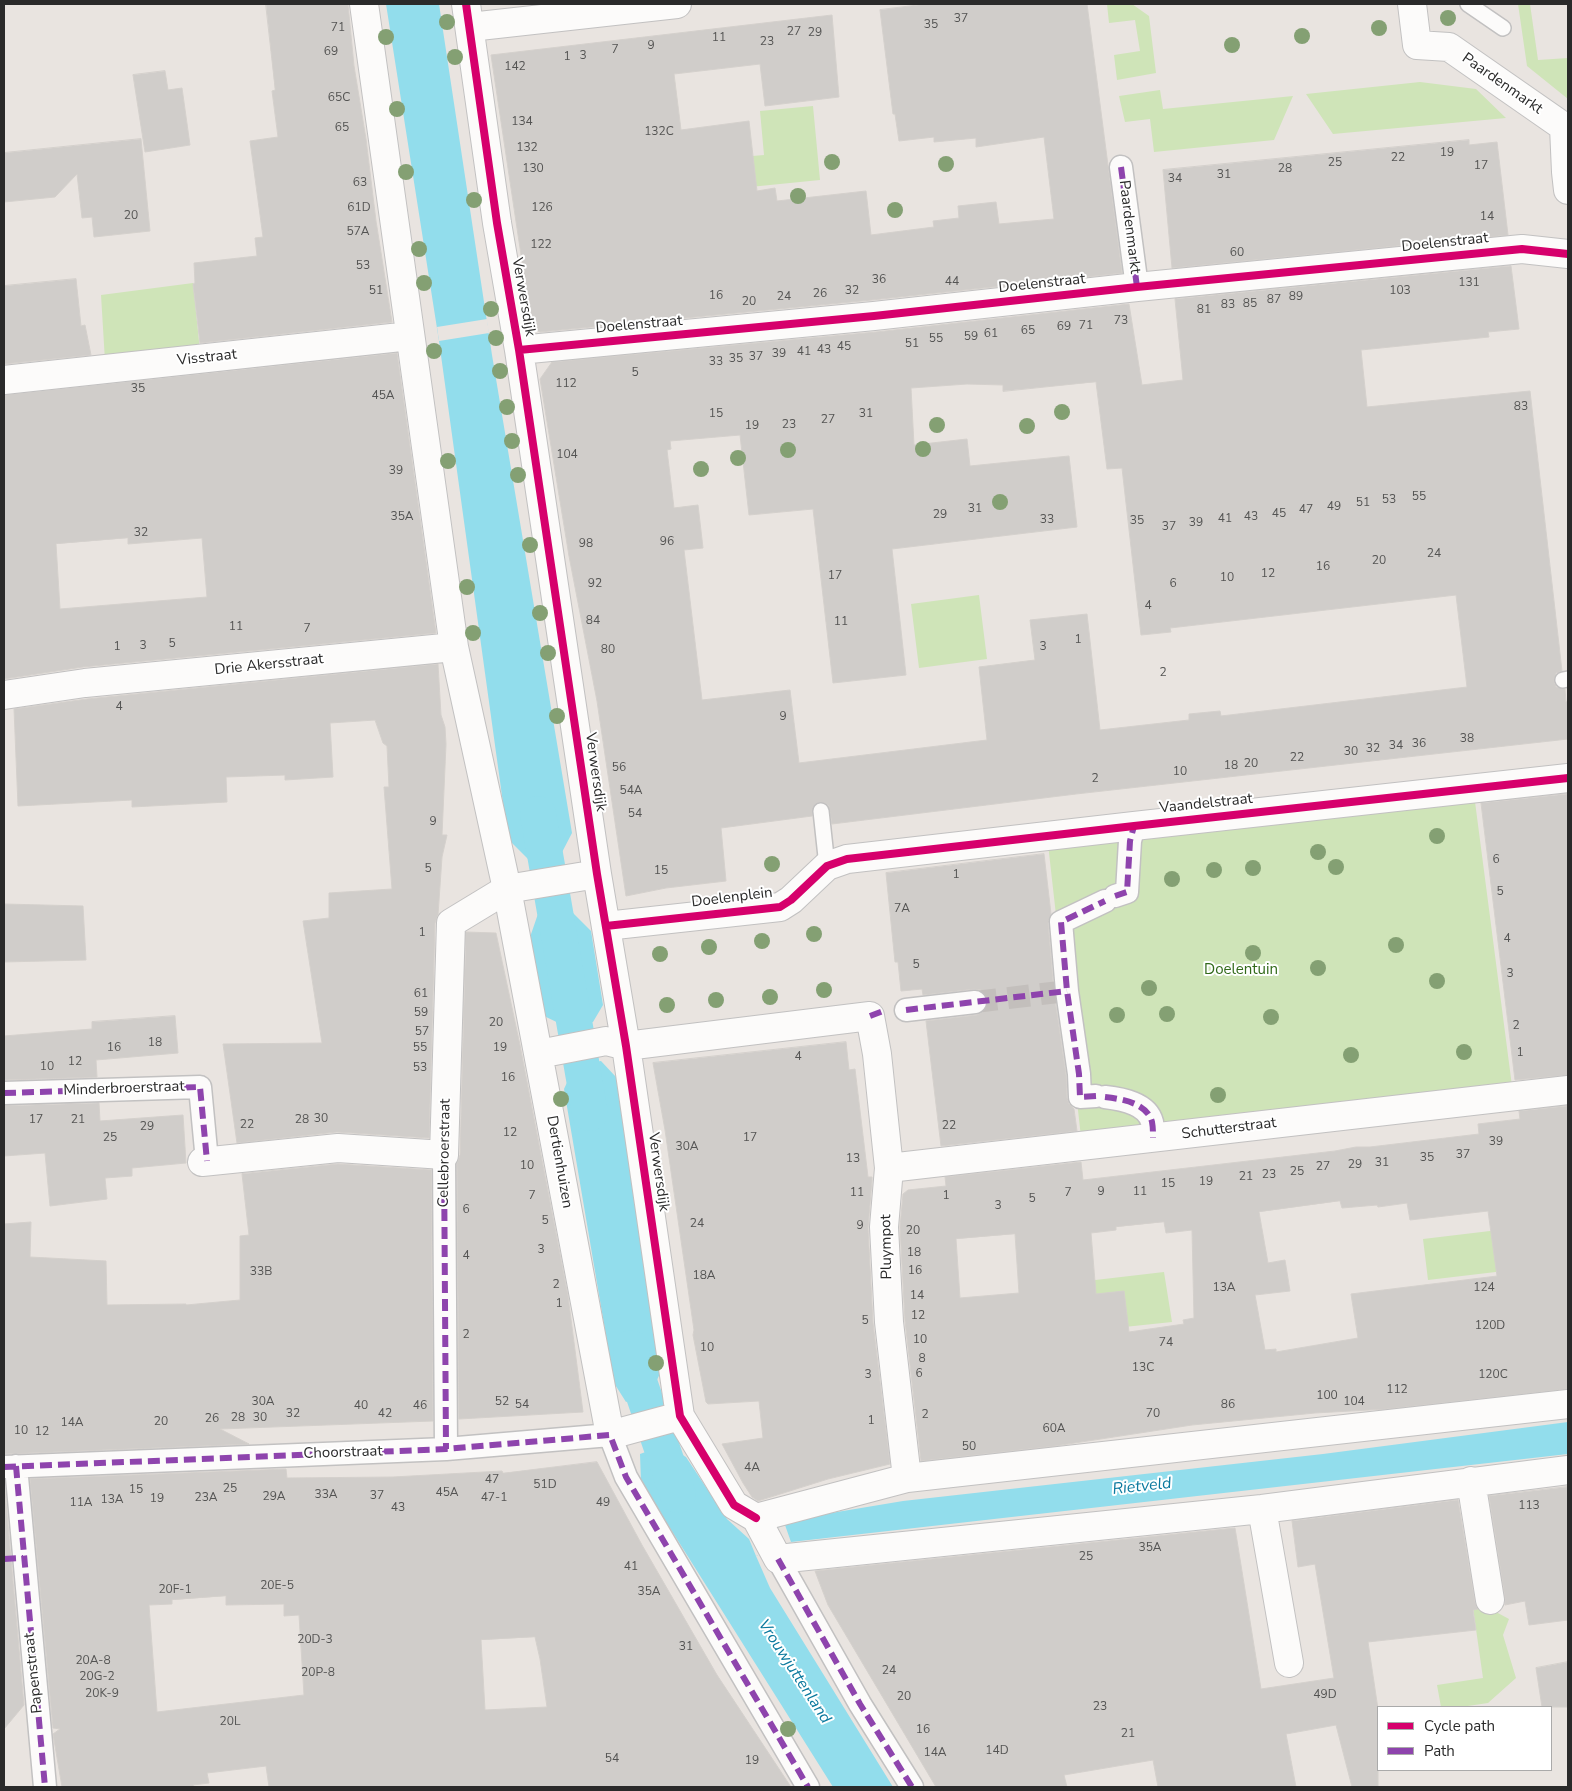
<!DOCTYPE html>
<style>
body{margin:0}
#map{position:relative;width:1572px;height:1791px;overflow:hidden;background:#e9e4e0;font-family:"Nunito Sans",sans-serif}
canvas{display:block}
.frame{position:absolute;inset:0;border:5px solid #2a2a2a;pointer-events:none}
.legend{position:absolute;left:1377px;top:1706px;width:175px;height:65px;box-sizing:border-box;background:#fff;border:1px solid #aaa;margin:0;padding:6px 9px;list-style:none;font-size:15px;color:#2a2a2a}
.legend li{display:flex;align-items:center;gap:10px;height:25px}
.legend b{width:25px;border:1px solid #aaa}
</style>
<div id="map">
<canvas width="1572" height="1791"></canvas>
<div class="frame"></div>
<ul class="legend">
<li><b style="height:6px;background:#d6006c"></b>Cycle path</li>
<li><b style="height:6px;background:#8e44ad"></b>Path</li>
</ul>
</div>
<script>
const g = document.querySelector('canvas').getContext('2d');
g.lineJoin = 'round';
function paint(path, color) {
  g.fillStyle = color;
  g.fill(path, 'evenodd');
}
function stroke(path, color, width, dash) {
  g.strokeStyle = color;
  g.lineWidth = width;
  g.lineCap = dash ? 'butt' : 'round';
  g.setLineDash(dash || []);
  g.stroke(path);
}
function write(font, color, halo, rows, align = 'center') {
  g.font = font + ' "Nunito Sans",sans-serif';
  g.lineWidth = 4;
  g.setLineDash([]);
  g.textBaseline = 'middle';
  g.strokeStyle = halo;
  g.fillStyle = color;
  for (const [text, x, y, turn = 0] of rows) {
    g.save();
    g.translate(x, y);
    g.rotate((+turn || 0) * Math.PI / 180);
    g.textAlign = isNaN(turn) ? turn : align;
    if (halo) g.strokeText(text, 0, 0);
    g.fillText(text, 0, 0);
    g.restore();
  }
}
paint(new Path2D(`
 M1107 4H1132L1149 16 1156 73 1117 80 1114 55 1140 51 1135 20 1109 23Z
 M1518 4H1530L1538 60 1568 58V99L1527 66Z
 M1420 82 1476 89 1506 118 1333 134 1306 94Z
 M1160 90 1163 109 1293 96 1274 140 1154 152 1150 119 1125 122 1119 96Z
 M813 106 820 180 710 191 707 160 764 155 760 111Z
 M193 283 200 351 105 361 101 295Z
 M979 595 987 659 919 668 911 604Z
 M1474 794 1512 1086 1081 1137 1048 844Z
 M1515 1228 1521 1269 1428 1280 1423 1239Z
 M1164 1272 1172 1322 1067 1333 1061 1284Z
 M1492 1606 1496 1612 1509 1619 1503 1635 1516 1678 1488 1703 1461 1707H1441L1437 1685 1483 1678 1473 1608Z`), '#cfe4b8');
paint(new Path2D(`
 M386 4H439L492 355 572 833 558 860 533 864 508 839 439 341Z
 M564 904 591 931 603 1005 593 1022 567 1027 544 1016 528 943 540 908Z
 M601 1061 616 1077 663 1367 651 1393 626 1402 614 1383 564 1089 575 1065Z
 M1568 1422V1454L791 1542 756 1556 770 1588 893 1787H833L641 1482 640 1454 665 1445 686 1457 727 1519 749 1539 785 1525 813 1516 903 1501 1323 1454Z`), '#92ddec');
paint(new Path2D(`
 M487 319 489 333 439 341 437 327Z
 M785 1525 791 1542 756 1556 749 1539Z`), '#e9e4e0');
stroke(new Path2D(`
 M538 814 590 1113
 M631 1348 633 1364 678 1495`), '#92ddec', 36);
const building = new Path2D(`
 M266 4H348L354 66 366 139 376 221 392 322 200 343 193 284 195 283 194 263 257 256 255 238 263 237 250 141 278 137 272 91 275 90Z
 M926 4H1087L1122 273 872 300 540 332 532 328 491 55 832 15 839 97 765 106 760 64 674 74 681 130 749 121 757 191 775 188 777 201 866 191 871 235 934 227 933 221 959 218 958 206 996 202 999 224 1054 219 1044 137 976 147V138L934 142V137L899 141 895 114H893L880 10Z
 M165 71 168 90 182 88 190 145 145 152 133 75Z
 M141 139 150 231 94 237 92 217 82 218 77 174 55 197 4 202V153Z
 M1469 140V145L1497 142 1508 235 1172 268 1163 170Z
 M1511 266 1519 329 1488 332 1489 337 1361 350 1367 407 1530 391 1562 671 1556 673 1554 681 1556 687 1565 689 1566 702 1568 701V739L1076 794 832 824 829 806 825 803 820 802 813 807 812 816 721 828 726 881 666 888 626 896 597 701 569 556 540 379 552 362 876 332 1129 304 1142 385 1183 380 1175 299ZM1096 382 1107 469 1122 468 1141 635 1171 632 1170 628 1456 595 1467 687 1221 716 1220 711 1189 714V720L1100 730 1087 614 1030 620 1035 660 979 667 987 740 799 763 790 690 702 700 684 550 703 548 698 505 674 508 667 450 671 449 670 441 740 435 749 515 813 509 833 683 906 675 892 549 1077 527 1069 456 970 466 967 439 914 445 911 388 967 384 1003 385V391Z
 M76 279 81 326 85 325 91 355 4 364V286Z
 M397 353 436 633 83 667 4 679V395ZM128 538V544L202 538 207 597 60 609 56 544Z
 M438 664 441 715 445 727 446 744 442 835H447L442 857 438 915 435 923 429 1138 337 1132 237 1143 223 1044 322 1043 303 921 329 918V893L392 889 384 787H389L387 746 383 743 375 720 330 723 333 777 285 780V775L226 777 227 802 132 807V800L18 806 14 709 87 699Z
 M1568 794V1075L1515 1080 1481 803Z
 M1044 854 1051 914 1048 923 1054 993 1066 1075 1067 1098 1069 1104 1074 1109 1077 1131 941 1146 926 1021 977 1015 983 1012 987 1008 988 1000 985 994 981 990 974 989 923 995 922 989 901 991 898 962H895L886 873Z
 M4 904 83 906 86 960 4 962Z
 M466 932 496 933 520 1045 568 1296 583 1412 459 1419 457 1163 460 1155Z
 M175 1016 178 1053 96 1060 97 1077 4 1080V1036L92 1029V1022Z
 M846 1042 849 1070 855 1069 868 1177H872V1181L868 1228 873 1323 890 1464 828 1479 758 1501 752 1497 743 1483 722 1444 763 1438 759 1401 708 1404 706 1402 693 1335 694 1330 665 1130 653 1063Z
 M99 1103 100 1121 183 1115 186 1163 132 1168V1176L105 1178 107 1199 50 1206 45 1153 4 1156V1106Z
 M1568 1106V1389L1387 1409 1315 1413 1192 1425 1055 1446 921 1461 905 1321 900 1227 903 1194 908 1190 946 1186 945 1177 1081 1162 1083 1180 1335 1151 1356 1147H1370L1479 1134 1478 1124 1520 1119 1519 1111ZM1340 1201 1342 1208 1377 1205 1378 1207 1407 1203 1410 1220 1488 1211 1497 1276 1351 1294 1358 1338 1276 1352V1349L1265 1350 1255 1295 1290 1291 1285 1260 1268 1263 1259 1212ZM1164 1222 1166 1233 1192 1230 1194 1318 1183 1320 1184 1324 1129 1332 1124 1291 1096 1294 1091 1233 1116 1230V1227ZM1015 1234 1019 1293 960 1298 956 1239Z
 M338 1164 431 1170 433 1421 220 1429 249 1444 4 1454V1224L31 1222 30 1257 106 1261 107 1305 186 1304V1305L240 1300V1236L249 1235 242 1174Z
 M597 1462 642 1545 717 1675 791 1787H269L266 1766 207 1773 209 1783 193 1785 194 1787H62L53 1734 60 1729 53 1728 30 1479 286 1469 287 1478 393 1477 502 1471 503 1473ZM226 1596V1605L284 1604V1616L299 1615 304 1695 157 1712 149 1605 172 1604V1600ZM535 1637 540 1659 547 1707 485 1710 481 1640Z
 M4 1480 24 1705 4 1729Z
 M1568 1487V1620L1529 1625 1525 1601 1505 1605V1598L1489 1496Z
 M1458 1500 1475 1602 1478 1609 1473 1610 1476 1630 1368 1642 1378 1709V1787H1352L1336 1725 1286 1734 1296 1787H1158L1153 1760 1064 1775 1067 1787H936L828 1605 815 1571 1235 1528 1261 1689 1334 1678 1315 1564 1298 1567 1292 1521Z
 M1568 1662V1707H1542L1536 1668Z`);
paint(building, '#d0cdca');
stroke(building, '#d4d0cc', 1);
stroke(new Path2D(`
 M975 1002 1067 991`), '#c3bfbc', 22, [22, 11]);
const service = new Path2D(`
 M1468 4 1503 28
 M1563 680 1568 679
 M821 811 827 866`);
const pedestrian = new Path2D(`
 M1121 167 1137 287
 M1115 896 1127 892 1130 841 1134 826
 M906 1010 975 1002
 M4 1093 200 1087 207 1161
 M1096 1096 1080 1097 1079 1074 1067 991 1061 922 1105 901
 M1105 1097C1122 1099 1147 1103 1152 1122 1153 1127 1153 1133 1153 1138
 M444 1155 446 1449
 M16 1466 45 1787
 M4 1467 446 1449 610 1435 626 1477 808 1787
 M778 1559 860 1704 912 1787`);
const minor = new Path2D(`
 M364 4 454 647 507 889 610 1435 680 1416
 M466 4 497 223 519 350 597 874 626 1046 680 1416 734 1505 756 1518
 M1412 4 1417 45 1449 47 1564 127 1566 172 1568 190
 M470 27 677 4
 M519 350 874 316 1137 287 1522 249 1568 254
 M4 380 410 336
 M4 695 85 683 454 647
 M606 926 780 907 791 900 827 866 847 859 1134 826 1568 778
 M539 1054 606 1041 626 1046 870 1016 877 1054 889 1168 884 1227 889 1322 907 1478
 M202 1162 338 1148 444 1155 451 923 507 889 597 874
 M889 1168 1568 1090
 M1471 1481 1490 1600
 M1262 1509 1289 1663
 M756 1518 778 1559 1262 1509 1568 1470
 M756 1518 907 1478 1568 1404`);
stroke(service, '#c2c1c1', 18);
stroke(pedestrian, '#c2c1c1', 25);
stroke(minor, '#c2c1c1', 30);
stroke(service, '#fcfbfa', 15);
stroke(pedestrian, '#fcfbfa', 22);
stroke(minor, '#fcfbfa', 28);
stroke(new Path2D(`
 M1121 167 1137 287
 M1115 896 1127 892 1130 841 1134 826
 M906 1010 1067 991
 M870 1016 883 1011
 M4 1093 200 1087 207 1161
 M1096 1096 1080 1097 1079 1074 1067 991 1061 922 1105 901
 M1105 1097C1122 1099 1147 1103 1152 1122 1153 1127 1153 1133 1153 1138
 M444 1155 446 1449
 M16 1466 45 1787
 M4 1467 446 1449 610 1435 626 1477 808 1787
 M4 1559 23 1558
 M778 1559 860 1704 912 1787`), '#8e44ad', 6, [12, 6]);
stroke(new Path2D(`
 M466 4 497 223 519 350 597 874 626 1046 680 1416 734 1505 756 1518
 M519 350 874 316 1137 287 1522 249 1568 254
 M606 926 780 907 791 900 827 866 847 859 1134 826 1568 778`), '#d6006c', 8);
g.fillStyle = '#84a073';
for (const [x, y] of [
 [1448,18],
 [447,22],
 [1379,28],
 [1302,36],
 [386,37],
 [1232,45],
 [455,57],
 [397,109],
 [832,162],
 [946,164],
 [406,172],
 [798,196],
 [474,200],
 [895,210],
 [419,249],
 [424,283],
 [491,309],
 [496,338],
 [434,351],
 [500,371],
 [507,407],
 [1062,412],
 [937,425],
 [1027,426],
 [512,441],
 [923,449],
 [788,450],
 [738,458],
 [448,461],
 [701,469],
 [518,475],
 [1000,502],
 [530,545],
 [467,587],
 [540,613],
 [473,633],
 [548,653],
 [557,716],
 [1437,836],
 [1318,852],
 [772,864],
 [1336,867],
 [1253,868],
 [1214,870],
 [1172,879],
 [814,934],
 [762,941],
 [1396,945],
 [709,947],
 [1253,953],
 [660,954],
 [1318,968],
 [1437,981],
 [1149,988],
 [824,990],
 [770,997],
 [716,1000],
 [667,1005],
 [1167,1014],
 [1117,1015],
 [1271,1017],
 [1464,1052],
 [1351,1055],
 [1218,1095],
 [561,1099],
 [656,1363],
 [788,1729]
]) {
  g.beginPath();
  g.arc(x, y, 8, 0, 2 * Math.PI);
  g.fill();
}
write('12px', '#545453', null, [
 ["37",961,19],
 ["35",931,25],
 ["71",338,28],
 ["27",794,32],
 ["29",815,33],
 ["11",719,38],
 ["23",767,42],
 ["9",651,46],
 ["7",615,50],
 ["69",331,52],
 ["3",583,56],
 ["1",567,57],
 ["142",515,67],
 ["65C",339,98],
 ["134",522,122],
 ["65",342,128],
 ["132C",659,132],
 ["132",527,148],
 ["19",1447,153],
 ["22",1398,158],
 ["25",1335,163],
 ["17",1481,166],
 ["130",533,169],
 ["28",1285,169],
 ["31",1224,175],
 ["34",1175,179],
 ["63",360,183],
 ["61D",359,208],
 ["126",542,208],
 ["20",131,216],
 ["14",1487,217],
 ["57A",358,232],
 ["122",541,245],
 ["60",1237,253],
 ["53",363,266],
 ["36",879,280],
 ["44",952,282],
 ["131",1469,283],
 ["51",376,291],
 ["32",852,291],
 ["103",1400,291],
 ["26",820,294],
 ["16",716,296],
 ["24",784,297],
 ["89",1296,297],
 ["87",1274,300],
 ["20",749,302],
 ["85",1250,304],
 ["83",1228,305],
 ["81",1204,310],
 ["73",1121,321],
 ["71",1086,326],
 ["69",1064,327],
 ["65",1028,331],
 ["61",991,334],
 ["59",971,337],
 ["55",936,339],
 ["51",912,344],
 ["45",844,347],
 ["43",824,350],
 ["41",804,352],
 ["39",779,354],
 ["37",756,357],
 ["35",736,359],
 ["33",716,362],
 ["5",635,373],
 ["112",566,384],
 ["35",138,389],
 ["45A",383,396],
 ["83",1521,407],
 ["15",716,414],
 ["31",866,414],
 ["27",828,420],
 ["23",789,425],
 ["19",752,426],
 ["104",567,455],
 ["39",396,471],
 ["55",1419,497],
 ["53",1389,500],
 ["51",1363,503],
 ["49",1334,507],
 ["31",975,509],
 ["47",1306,510],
 ["45",1279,514],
 ["29",940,515],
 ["35A",402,517],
 ["43",1251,517],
 ["41",1225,519],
 ["33",1047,520],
 ["35",1137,521],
 ["39",1196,523],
 ["37",1169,527],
 ["32",141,533],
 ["96",667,542],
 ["98",586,544],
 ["24",1434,554],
 ["20",1379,561],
 ["16",1323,567],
 ["12",1268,574],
 ["17",835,576],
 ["10",1227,578],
 ["92",595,584],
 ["6",1173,584],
 ["4",1148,606],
 ["84",593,621],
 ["11",841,622],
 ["11",236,627],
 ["7",307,629],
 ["1",1078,640],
 ["5",172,644],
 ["3",143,646],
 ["1",117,647],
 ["3",1043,647],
 ["80",608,650],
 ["2",1163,673],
 ["4",119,707],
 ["9",783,717],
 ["38",1467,739],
 ["36",1419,744],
 ["34",1396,746],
 ["32",1373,749],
 ["30",1351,752],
 ["22",1297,758],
 ["20",1251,764],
 ["18",1231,766],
 ["56",619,768],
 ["10",1180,772],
 ["2",1095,779],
 ["54A",631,791],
 ["54",635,814],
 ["9",433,822],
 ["6",1496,860],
 ["5",428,869],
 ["15",661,871],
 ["1",956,875],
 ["5",1500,892],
 ["7A",902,909],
 ["1",422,933],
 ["4",1507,939],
 ["5",916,965],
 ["3",1510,974],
 ["61",421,994],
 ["59",421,1013],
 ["20",496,1023],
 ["2",1516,1026],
 ["57",422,1032],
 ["18",155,1043],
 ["16",114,1048],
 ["55",420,1048],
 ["19",500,1048],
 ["1",1520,1053],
 ["4",798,1057],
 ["12",75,1062],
 ["10",47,1067],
 ["53",420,1068],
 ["16",508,1078],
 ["30",321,1119],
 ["17",36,1120],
 ["21",78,1120],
 ["28",302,1120],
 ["22",247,1125],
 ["22",949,1126],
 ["29",147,1127],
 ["12",510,1133],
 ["25",110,1138],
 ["17",750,1138],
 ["39",1496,1142],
 ["30A",687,1147],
 ["37",1463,1155],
 ["35",1427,1158],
 ["13",853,1159],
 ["31",1382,1163],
 ["29",1355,1165],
 ["10",527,1166],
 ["27",1323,1167],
 ["25",1297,1172],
 ["23",1269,1175],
 ["21",1246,1177],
 ["19",1206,1182],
 ["15",1168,1184],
 ["9",1101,1192],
 ["11",1140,1192],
 ["11",857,1193],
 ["7",1068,1193],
 ["7",532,1196],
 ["1",946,1196],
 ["5",1032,1199],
 ["3",998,1206],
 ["6",466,1210],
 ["5",545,1221],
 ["24",697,1224],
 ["9",860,1226],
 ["20",913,1231],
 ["3",541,1250],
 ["18",914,1253],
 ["4",466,1256],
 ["16",915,1271],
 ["33B",261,1272],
 ["18A",704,1276],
 ["2",556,1285],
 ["13A",1224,1288],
 ["124",1484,1288],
 ["14",917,1296],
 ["1",559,1304],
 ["12",918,1316],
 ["5",865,1321],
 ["120D",1490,1326],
 ["2",466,1335],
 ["10",920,1340],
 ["74",1166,1343],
 ["10",707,1348],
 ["8",922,1359],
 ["13C",1143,1368],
 ["6",919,1374],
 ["3",868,1375],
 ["120C",1493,1375],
 ["112",1397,1390],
 ["100",1327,1396],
 ["30A",263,1402],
 ["52",502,1402],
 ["104",1354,1402],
 ["54",522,1405],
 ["86",1228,1405],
 ["40",361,1406],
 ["46",420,1406],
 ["32",293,1414],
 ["42",385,1414],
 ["70",1153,1414],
 ["2",925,1415],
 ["28",238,1418],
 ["30",260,1418],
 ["26",212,1419],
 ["1",871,1421],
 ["20",161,1422],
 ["14A",72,1423],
 ["60A",1054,1429],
 ["10",21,1431],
 ["12",42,1432],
 ["50",969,1447],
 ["4A",752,1468],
 ["47",492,1480],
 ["51D",545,1485],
 ["25",230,1489],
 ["15",136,1490],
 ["45A",447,1493],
 ["33A",326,1495],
 ["37",377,1496],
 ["29A",274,1497],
 ["23A",206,1498],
 ["47-1",494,1498],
 ["19",157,1499],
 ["13A",112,1500],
 ["11A",81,1503],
 ["49",603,1503],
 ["113",1529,1506],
 ["43",398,1508],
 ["35A",1150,1548],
 ["25",1086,1557],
 ["41",631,1567],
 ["20E-5",277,1586],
 ["20F-1",175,1590],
 ["35A",649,1592],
 ["20D-3",315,1640],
 ["31",686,1647],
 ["20A-8",93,1661],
 ["24",889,1671],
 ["20P-8",318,1673],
 ["20G-2",97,1677],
 ["20K-9",102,1694],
 ["49D",1325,1695],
 ["20",904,1697],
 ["23",1100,1707],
 ["20L",230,1722],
 ["16",923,1730],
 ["21",1128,1734],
 ["14D",997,1751],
 ["14A",935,1753],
 ["54",612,1759],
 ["19",752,1761]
]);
write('15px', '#2a2a2a', '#fff', [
 ["Paardenmarkt",1502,84,35],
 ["Paardenmarkt",1129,227,83],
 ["Doelenstraat",1445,243,-6],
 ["Doelenstraat",1042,284,-6],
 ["Verwersdijk",523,297,80],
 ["Doelenstraat",639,325,-5],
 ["Visstraat",207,358,-6],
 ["Drie Akersstraat",269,665,-6],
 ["Verwersdijk",595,772,82],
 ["Vaandelstraat",1206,804,-6],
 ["Doelenplein",732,898,-7],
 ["Minderbroerstraat",124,1089,-2],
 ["Schutterstraat",1229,1129,-7],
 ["Cellebroerstraat",445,1153,-89],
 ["Dertienhuizen",559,1162,80],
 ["Verwersdijk",658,1172,82],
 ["Pluympot",887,1247,-91],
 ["Choorstraat",343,1453,-2],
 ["Papenstraat",34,1673,-96]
]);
write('15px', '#316919', '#fff', [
 ["Doelentuin",1241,970]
]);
write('italic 16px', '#0b799e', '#fff', [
 ["Rietveld",1142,1487,-6],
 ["Vrouwjuttenland",794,1672,57]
]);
</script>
